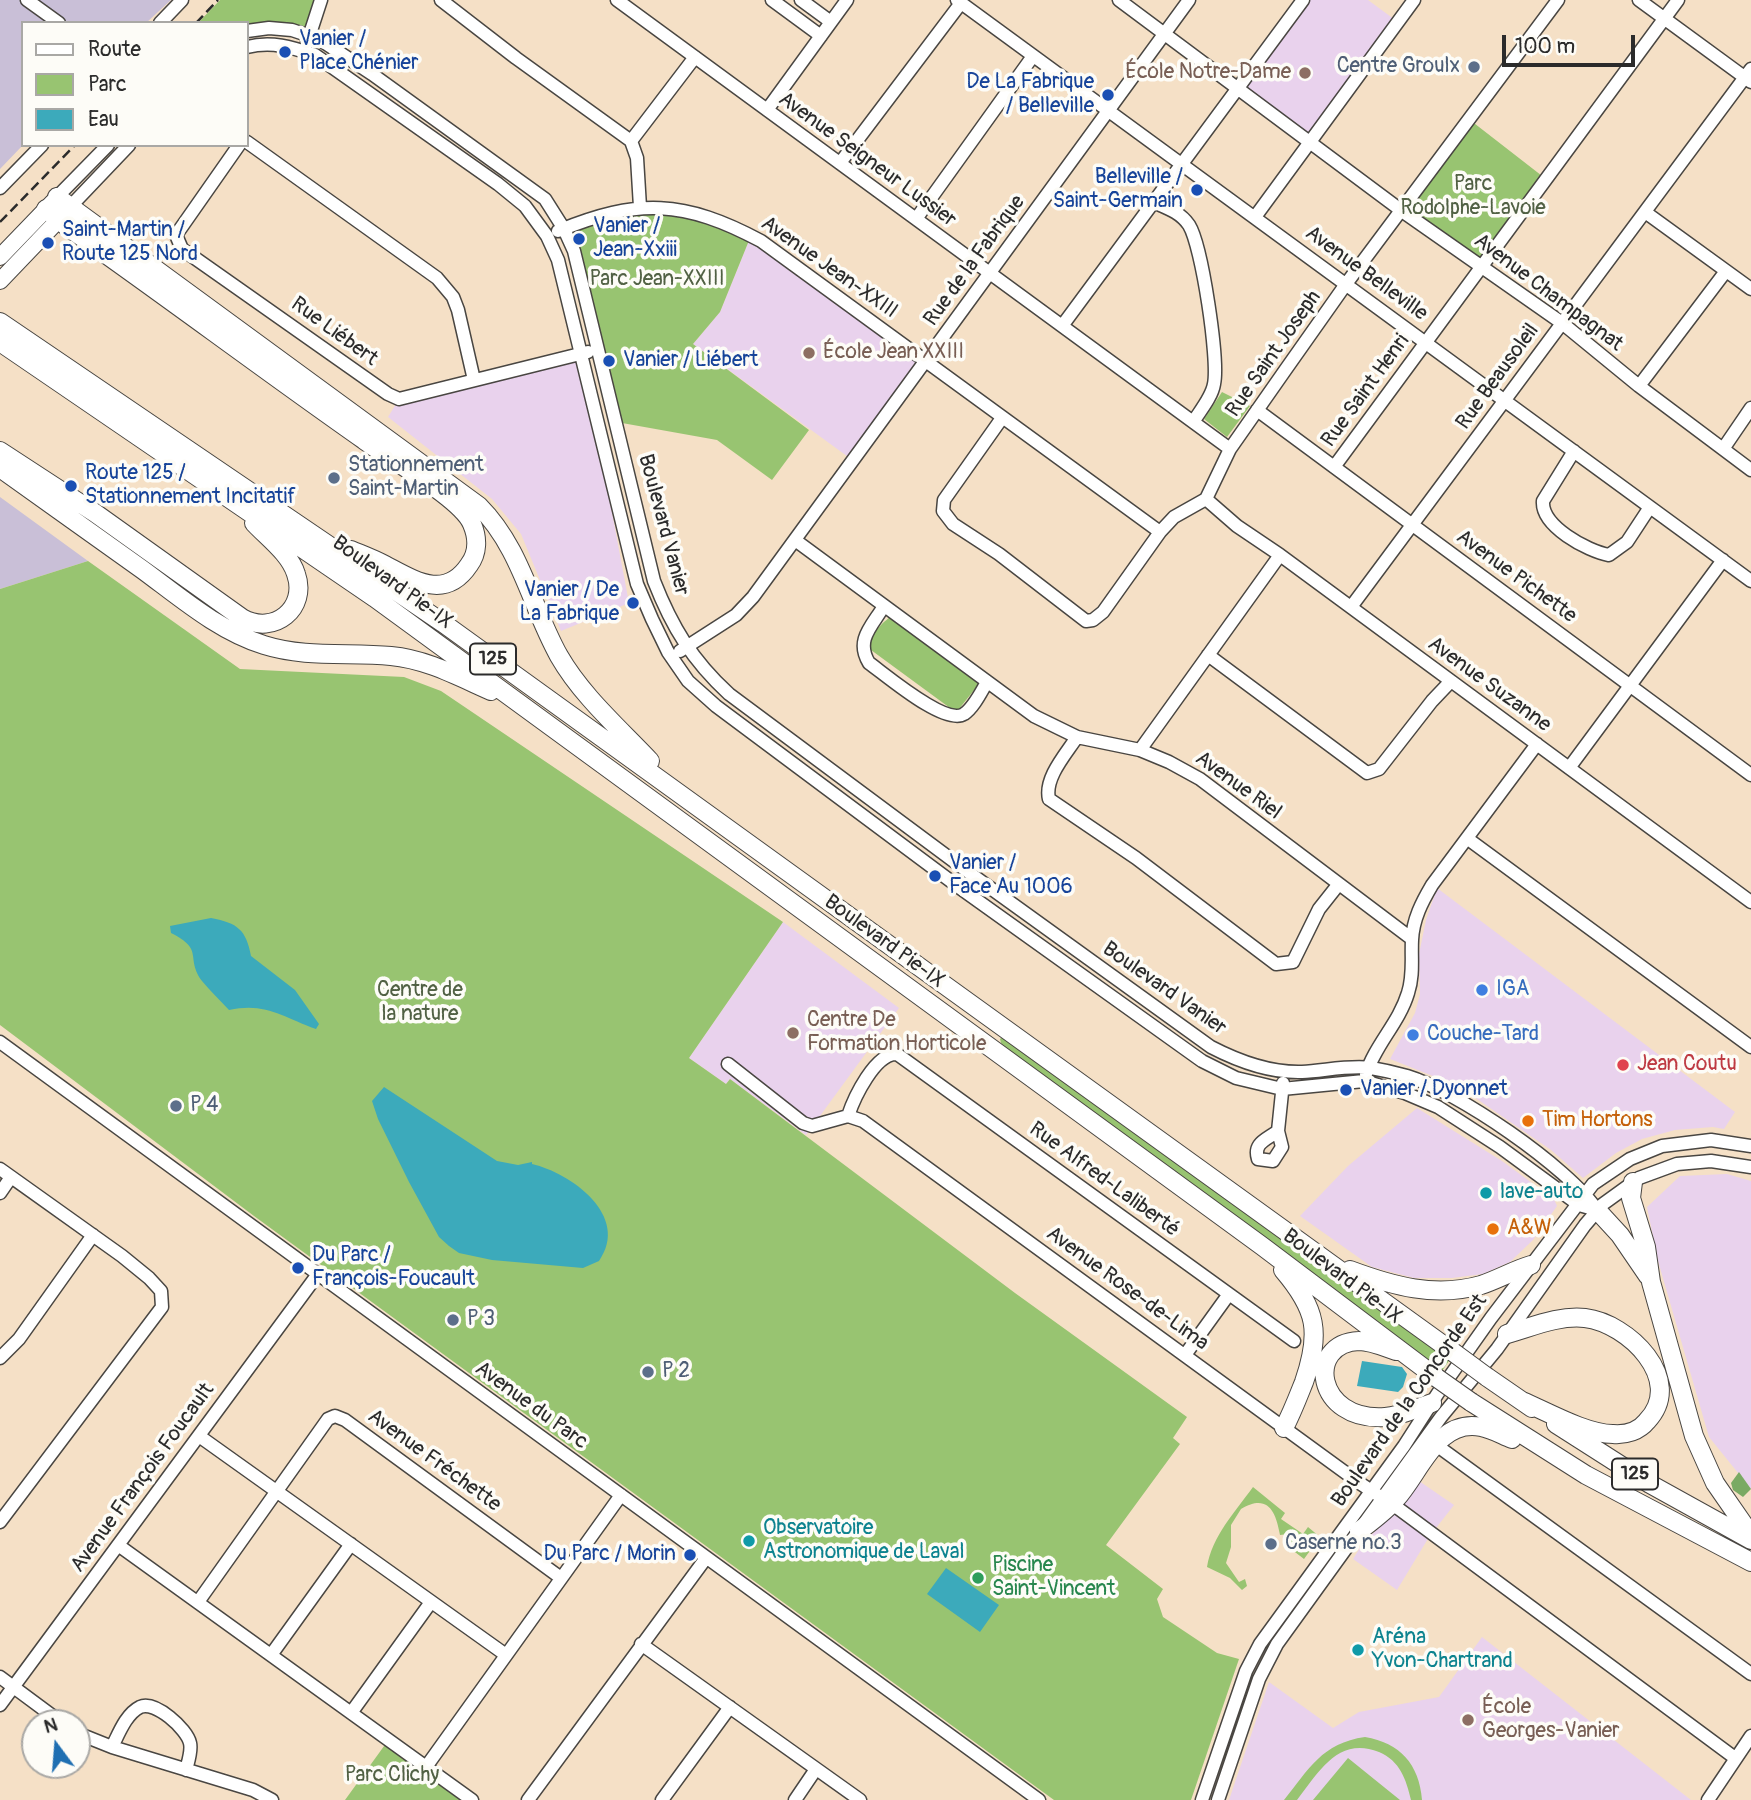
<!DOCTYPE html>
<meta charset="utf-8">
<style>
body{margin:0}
#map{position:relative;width:1751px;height:1800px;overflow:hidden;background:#f5e0c6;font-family:Pangolin,sans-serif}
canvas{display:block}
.legend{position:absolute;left:21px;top:21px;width:228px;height:126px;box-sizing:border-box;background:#fdfcf7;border:2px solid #a9a8a5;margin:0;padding:9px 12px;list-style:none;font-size:21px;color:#2b2b2b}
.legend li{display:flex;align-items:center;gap:14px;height:35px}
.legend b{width:35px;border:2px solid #a9a8a5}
.north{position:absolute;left:21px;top:1709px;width:70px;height:70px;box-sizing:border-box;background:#fdfcf7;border:2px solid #a9a8a5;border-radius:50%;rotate:344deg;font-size:19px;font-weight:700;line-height:28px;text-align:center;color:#2b2b2b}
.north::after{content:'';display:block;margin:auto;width:24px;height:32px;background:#1f6fb2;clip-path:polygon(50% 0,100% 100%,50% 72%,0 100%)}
.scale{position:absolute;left:1502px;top:35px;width:133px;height:32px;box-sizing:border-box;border:4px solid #2b2b2b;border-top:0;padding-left:9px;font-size:21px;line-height:24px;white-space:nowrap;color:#2b2b2b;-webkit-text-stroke:5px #fdfcf7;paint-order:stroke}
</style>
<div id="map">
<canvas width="1751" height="1800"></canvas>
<ul class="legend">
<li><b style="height:9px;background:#fff"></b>Route</li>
<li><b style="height:19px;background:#98c471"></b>Parc</li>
<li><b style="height:19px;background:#3caabb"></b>Eau</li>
</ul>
<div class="north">N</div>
<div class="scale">100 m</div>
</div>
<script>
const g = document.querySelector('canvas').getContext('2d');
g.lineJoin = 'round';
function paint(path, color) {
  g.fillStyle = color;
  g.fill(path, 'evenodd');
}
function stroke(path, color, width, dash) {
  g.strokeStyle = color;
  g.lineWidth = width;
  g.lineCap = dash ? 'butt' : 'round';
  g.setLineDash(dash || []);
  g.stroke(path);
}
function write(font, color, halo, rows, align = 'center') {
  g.font = font + ' Pangolin,sans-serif';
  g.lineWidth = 7;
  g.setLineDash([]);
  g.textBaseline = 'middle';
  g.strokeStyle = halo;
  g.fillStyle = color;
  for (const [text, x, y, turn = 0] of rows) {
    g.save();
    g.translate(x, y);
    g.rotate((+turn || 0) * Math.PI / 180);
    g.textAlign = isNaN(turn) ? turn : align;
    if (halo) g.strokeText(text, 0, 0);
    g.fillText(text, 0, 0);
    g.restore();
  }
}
paint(new Path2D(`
 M1303 0H1368L1398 22 1310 142 1238 88Z
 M750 238 925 362 851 459 693 344 720 312Z
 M582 353 629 603 561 631 521 534 492 499 388 417 399 399Z
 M1437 888 1735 1112 1724 1129 1713 1127 1675 1130 1642 1139 1616 1153 1583 1178 1551 1150 1458 1086 1390 1059 1415 1013 1420 994 1419 954 1426 920Z
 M783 922 899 1008 806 1135 730 1079 726 1084 689 1058Z
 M1417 1108 1502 1161 1554 1199 1557 1206 1533 1240 1510 1262 1483 1274 1452 1278H1414L1372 1267 1300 1216 1348 1166Z
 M1727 1174 1751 1181V1489L1709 1437 1658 1261 1647 1207 1680 1176Z
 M1419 1481 1454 1505 1429 1537 1397 1590 1353 1559 1363 1543 1390 1517Z
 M1482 1637 1691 1800H1229L1269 1682 1333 1728 1359 1712 1439 1697Z`), '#e9d2ed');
paint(new Path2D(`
 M0 0H171L146 23H23V145L0 169Z
 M0 497 88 561 0 589Z`), '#c9bfd7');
paint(new Path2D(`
 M220 0H320L311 34 247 32V23H198Z
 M1470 120 1546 179 1482 267 1402 211Z
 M685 211 750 238 720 312 693 344 809 430 772 480 717 440 622 423 569 228 609 214Z
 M1222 392 1250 406 1227 437 1204 419Z
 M88 561 240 669 404 677 441 691 783 922 689 1058 726 1084 730 1079 1015 1293 1187 1417 1173 1438 1180 1444 1106 1545 1163 1589 1157 1599 1163 1617 1217 1653 1239 1659 1191 1800H1054L254 1216 0 1025V589Z
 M890 617 979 680 978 685 959 709 955 711 950 708 871 650C868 636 880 625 890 617Z
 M1003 1036 1451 1358 1442 1371 1017 1057 1001 1043 1000 1039Z
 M1253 1487 1285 1513 1281 1519 1303 1534 1308 1527 1320 1537 1304 1559 1291 1549 1288 1534 1280 1535C1276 1512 1268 1493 1241 1509L1231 1525V1547L1226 1563 1239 1582 1245 1579 1247 1586 1242 1590 1230 1578 1207 1567C1212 1536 1235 1512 1253 1487Z
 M1365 1737C1400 1743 1419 1764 1422 1800H1411C1406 1779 1400 1761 1379 1752 1338 1736 1319 1772 1297 1800H1284C1309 1769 1322 1743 1365 1737Z
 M387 1742 467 1800H345Z
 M1348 1758 1400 1800H1313Z`), '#98c471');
paint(new Path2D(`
 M1739 1472 1751 1489 1743 1497 1733 1490 1731 1483Z`), '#7aaa63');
paint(new Path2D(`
 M211 918C238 923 246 930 251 956L295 990 319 1024 316 1029C282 1017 266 1002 229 1010 220 1000 210 991 202 981 185 957 205 950 171 933L170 926Z
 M384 1087 497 1161 518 1165 532 1162V1164C571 1173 631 1216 599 1261L583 1268 492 1260 459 1253 449 1246 439 1237 409 1182 378 1119 372 1101Z
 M1362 1361 1402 1367 1407 1374 1403 1387 1398 1392 1357 1386Z
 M946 1568 999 1605 980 1632 927 1594Z`), '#3caabb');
const minor = new Path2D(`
 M27 0 59 23
 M441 0 516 58 631 141 637 158 640 207
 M617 0 1230 449
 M772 0 821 36
 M801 0 831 22
 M957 0 1751 581
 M1119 0 1402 211 1562 323 1639 386 1751 470
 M1639 0 1751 82
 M160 23 182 0
 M247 31 269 28 292 30 319 39 372 74 545 199 564 229 574 251 654 581C672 627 692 660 729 694L971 874 1211 1047C1238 1061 1271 1073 1302 1072 1324 1071 1349 1065 1371 1068 1383 1070 1396 1073 1407 1076 1457 1091 1568 1167 1597 1210
 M307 43 321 0
 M247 47C272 41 291 47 315 55L498 184 525 206 547 236 558 260 637 584 652 619 668 652 688 681 716 706 960 888 1202 1061 1236 1078 1282 1089 1364 1081 1405 1093 1438 1107 1500 1147 1579 1205 1597 1210
 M767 110 847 0
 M631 141 695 57
 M247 142 437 278 453 297 458 310 474 380
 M239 145 176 235 182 249 388 394 399 399 588 352
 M840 163 961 3
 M0 188 42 145
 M57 197 108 145
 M1153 202C1167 208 1180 212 1189 225 1202 246 1219 360 1214 384 1212 397 1200 411 1193 422
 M69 208 129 145
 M1645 212 1751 289
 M1255 217 1414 0
 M916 219 1033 56
 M558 231C638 198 684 200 761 241L1160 532
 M1062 326 1303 0
 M1639 386 1726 271
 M1257 410 1751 775
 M1002 418 944 500 943 511 953 524 999 554 1086 621 1093 620 1103 612 1160 532 1174 517 1206 499 1230 449 1286 369 1346 284 1558 0
 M1723 449 1751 408
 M1574 451 1543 501C1541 526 1587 551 1609 555L1627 542 1650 507
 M1334 467 1678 0
 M1206 499 1237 526 1280 555 1751 902
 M795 540 1034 716 1077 737 1140 750 1169 762 1200 779 1412 939
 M884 606C872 626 855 640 869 663 886 675 945 726 964 714 974 707 981 692 987 682
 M1351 607 1751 69
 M680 651 736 615 753 597 1189 0
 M1208 655 1367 773 1379 769 1432 701 1451 681
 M1077 737C1066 754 1044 778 1049 799L1136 858 1276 964 1293 962 1319 909 1338 885
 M1140 750 1280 555
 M1569 768 1723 560
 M1468 839 1751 1047
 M0 1042 1039 1800
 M728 1064 803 1123 812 1126 848 1116
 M1366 1074C1375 1045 1399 1023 1408 993 1414 975 1411 958 1412 940 1413 919 1422 902 1432 885L1537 744
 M848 1116 863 1121 1361 1484 1399 1509 1735 1758
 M848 1116C854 1098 875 1053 897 1054L1294 1341
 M1278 1131C1266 1140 1253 1143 1258 1159L1273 1161 1282 1147 1278 1131 1283 1083
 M0 1169 122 1256 149 1278 161 1291 162 1307 0 1522
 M0 1193 11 1177
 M1185 1355 1229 1294
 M0 1358 19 1339 93 1235
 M199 1436 506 1655
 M1443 1450 1751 1674
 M118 1545 472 1800
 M198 1602 328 1419 335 1416 345 1420 561 1578
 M641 1644 860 1800
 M271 1655 351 1544
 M0 1677 62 1723
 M0 1705 318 1274
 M351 1713 431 1602
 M77 1733 112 1747 253 1790 272 1800
 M112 1747C119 1733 126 1714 140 1707 155 1700 187 1729 190 1743 192 1751 188 1762 186 1770
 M426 1767 621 1495
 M528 1800 706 1558
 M662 1800 730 1707
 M795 1800 816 1769
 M1202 1800 1246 1671 1260 1644 1404 1446 1438 1393 1491 1318 1593 1184 1630 1159 1662 1146 1711 1140 1751 1146
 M1218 1800 1259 1679 1277 1644 1441 1417 1497 1349 1585 1225 1603 1204 1639 1178 1677 1164 1711 1161 1751 1167
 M1708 1800 1751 1736`);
const major = new Path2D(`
 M0 257 53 202
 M0 281 66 212`);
const highway = new Path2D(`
 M57 197 479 506C521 548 531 606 559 656 582 696 619 728 650 761
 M46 209 66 226C166 296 264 370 364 440 389 459 461 498 472 524 478 538 478 553 469 565 445 601 414 580 385 565 374 559 363 555 351 550
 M0 322 443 623 1453 1352
 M0 342 375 598 1262 1246 1437 1378
 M0 451 95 513 242 618C274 636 308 608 296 574 290 554 268 538 254 523
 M0 468C48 502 95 536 143 570 181 598 219 631 264 645 305 658 349 652 391 656 426 659 459 677 491 691
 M1633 1182 1631 1198 1646 1247 1651 1282 1694 1436 1715 1483 1751 1535
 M1597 1210 1620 1235 1648 1276
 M1283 1270C1317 1310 1321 1332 1304 1382 1298 1397 1292 1413 1284 1428
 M1350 1270C1393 1286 1435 1298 1481 1285 1499 1279 1514 1270 1531 1265
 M1507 1334C1532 1327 1559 1315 1585 1318 1628 1323 1686 1380 1647 1421 1639 1431 1626 1435 1613 1434 1586 1434 1548 1412 1522 1401
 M1396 1351C1384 1347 1371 1341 1359 1341 1305 1343 1315 1422 1385 1417 1401 1416 1416 1408 1432 1403
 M1487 1377 1532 1408
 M1471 1402 1586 1475 1751 1562
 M1556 1424 1650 1484 1751 1540
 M1359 1531C1372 1521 1386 1511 1396 1499 1420 1473 1437 1418 1481 1427 1492 1429 1502 1435 1512 1439`);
stroke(minor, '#494642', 15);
stroke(major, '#494642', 18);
stroke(highway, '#494642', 20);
stroke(minor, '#fff', 12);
stroke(major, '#fff', 16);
stroke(highway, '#fff', 18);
stroke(new Path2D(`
 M196 23 218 0
 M0 222 75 145`), '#2b2b2b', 2.5, [10, 5]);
const highwayBridge = new Path2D(`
 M1453 1352 1487 1377
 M1437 1378 1471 1402`);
stroke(highwayBridge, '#494642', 20, []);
stroke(highwayBridge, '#fff', 18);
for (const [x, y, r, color] of [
 [285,52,7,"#1a4fb4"],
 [1474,67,7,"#5c6f8a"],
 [1305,73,7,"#8d6e63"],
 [1108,95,7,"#1a4fb4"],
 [1197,190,7,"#1a4fb4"],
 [579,239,7,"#1a4fb4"],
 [48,243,7,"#1a4fb4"],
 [809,353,7,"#8d6e63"],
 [609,361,7,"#1a4fb4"],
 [334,478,7,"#5c6f8a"],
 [71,486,7,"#1a4fb4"],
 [633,603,7,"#1a4fb4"],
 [935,876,7,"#1a4fb4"],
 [1482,990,7,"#3f7fe0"],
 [793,1033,7,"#8d6e63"],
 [1413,1035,7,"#3f7fe0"],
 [1623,1065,7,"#e0444e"],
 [1346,1090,7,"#1a4fb4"],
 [176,1106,7,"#5c6f8a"],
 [1528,1121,7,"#e8710a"],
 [1486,1193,7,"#0f9aa8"],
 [1493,1229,7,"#e8710a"],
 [298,1268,7,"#1a4fb4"],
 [453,1320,7,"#5c6f8a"],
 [648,1372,7,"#5c6f8a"],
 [749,1541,7,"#0f9aa8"],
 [1271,1544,7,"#5c6f8a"],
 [690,1555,7,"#1a4fb4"],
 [978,1578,7,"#2e9e5b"],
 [1358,1650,7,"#0f9aa8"],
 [1468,1720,7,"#8d6e63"]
]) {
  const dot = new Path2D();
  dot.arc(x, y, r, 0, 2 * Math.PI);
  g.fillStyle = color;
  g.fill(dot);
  stroke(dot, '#fdfcf7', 2.5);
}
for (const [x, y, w] of [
 [493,659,46],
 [1635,1474,46]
]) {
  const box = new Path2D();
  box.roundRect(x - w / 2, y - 15.5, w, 31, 5);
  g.fillStyle = '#fdfcf7';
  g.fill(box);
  stroke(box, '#2b2b2b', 2);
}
write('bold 19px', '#2b2b2b', null, [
 ["125",493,659],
 ["125",1635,1474]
]);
write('21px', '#164399', '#fdfcf7', [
 ["Vanier /",299,40],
 ["Place Chénier",299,64],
 ["De La Fabrique",1094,83,"right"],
 ["/ Belleville",1094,107,"right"],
 ["Belleville /",1183,178,"right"],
 ["Saint-Germain",1183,202,"right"],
 ["Vanier /",593,227],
 ["Jean-Xxiii",593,251],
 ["Saint-Martin /",62,231],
 ["Route 125 Nord",62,255],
 ["Vanier / Liébert",623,361],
 ["Route 125 /",85,474],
 ["Stationnement Incitatif",85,498],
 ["Vanier / De",619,591,"right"],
 ["La Fabrique",619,615,"right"],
 ["Vanier /",949,864],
 ["Face Au 1006",949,888],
 ["Vanier / Dyonnet",1360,1090],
 ["Du Parc /",312,1256],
 ["François-Foucault",312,1280],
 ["Du Parc / Morin",676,1555,"right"]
], 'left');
write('21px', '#4e5e75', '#fdfcf7', [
 ["Centre Groulx",1460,67,"right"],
 ["Stationnement",348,466],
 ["Saint-Martin",348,490],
 ["P 4",190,1106],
 ["P 3",467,1320],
 ["P 2",662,1372],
 ["Caserne no.3",1285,1544]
], 'left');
write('21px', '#785e54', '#fdfcf7', [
 ["École Notre-Dame",1291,73,"right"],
 ["École Jean XXIII",823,353],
 ["Centre De",807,1021],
 ["Formation Horticole",807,1045],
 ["École",1482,1708],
 ["Georges-Vanier",1482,1732]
], 'left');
write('21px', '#2b2b2b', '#fdfcf7', [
 ["Avenue Seigneur Lussier",867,160,36],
 ["Rue de la Fabrique",975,261,-54],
 ["Avenue Jean-XXIII",829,268,35],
 ["Avenue Belleville",1366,274,36],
 ["Avenue Champagnat",1548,293,37],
 ["Rue Liébert",334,332,36],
 ["Rue Saint Joseph",1274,354,-55],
 ["Rue Beausoleil",1498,377,-54],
 ["Rue Saint Henri",1366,391,-54],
 ["Boulevard Vanier",663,525,75],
 ["Avenue Pichette",1516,577,36],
 ["Boulevard Pie-IX",392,583,36],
 ["Avenue Suzanne",1489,685,36],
 ["Avenue Riel",1238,786,36],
 ["Boulevard Pie-IX",884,942,36],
 ["Boulevard Vanier",1164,989,35],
 ["Rue Alfred-Laliberté",1104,1180,36],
 ["Boulevard Pie-IX",1342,1277,37],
 ["Avenue Rose-de-Lima",1127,1289,36],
 ["Boulevard de la Concorde Est",1410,1401,-55],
 ["Avenue du Parc",531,1406,36],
 ["Avenue Fréchette",434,1461,36],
 ["Avenue François Foucault",143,1478,-54]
]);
write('21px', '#516144', '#fdfcf7', [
 ["Parc",1473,185],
 ["Rodolphe-Lavoie",1473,209],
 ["Parc Jean-XXIII",657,280],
 ["Centre de",420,991],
 ["la nature",420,1015],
 ["Parc Clichy",392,1776]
]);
write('21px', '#366cbe', '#fdfcf7', [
 ["IGA",1496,990],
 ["Couche-Tard",1427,1035]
], 'left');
write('21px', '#be3a42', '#fdfcf7', [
 ["Jean Coutu",1637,1065]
], 'left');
write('21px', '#c56008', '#fdfcf7', [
 ["Tim Hortons",1542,1121],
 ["A&W",1507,1229]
], 'left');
write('21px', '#0d838f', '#fdfcf7', [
 ["lave-auto",1500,1193],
 ["Observatoire",763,1529],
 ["Astronomique de Laval",763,1553],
 ["Aréna",1372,1638],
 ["Yvon-Chartrand",1372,1662]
], 'left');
write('21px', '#27864d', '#fdfcf7', [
 ["Piscine",992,1566],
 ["Saint-Vincent",992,1590]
], 'left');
</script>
